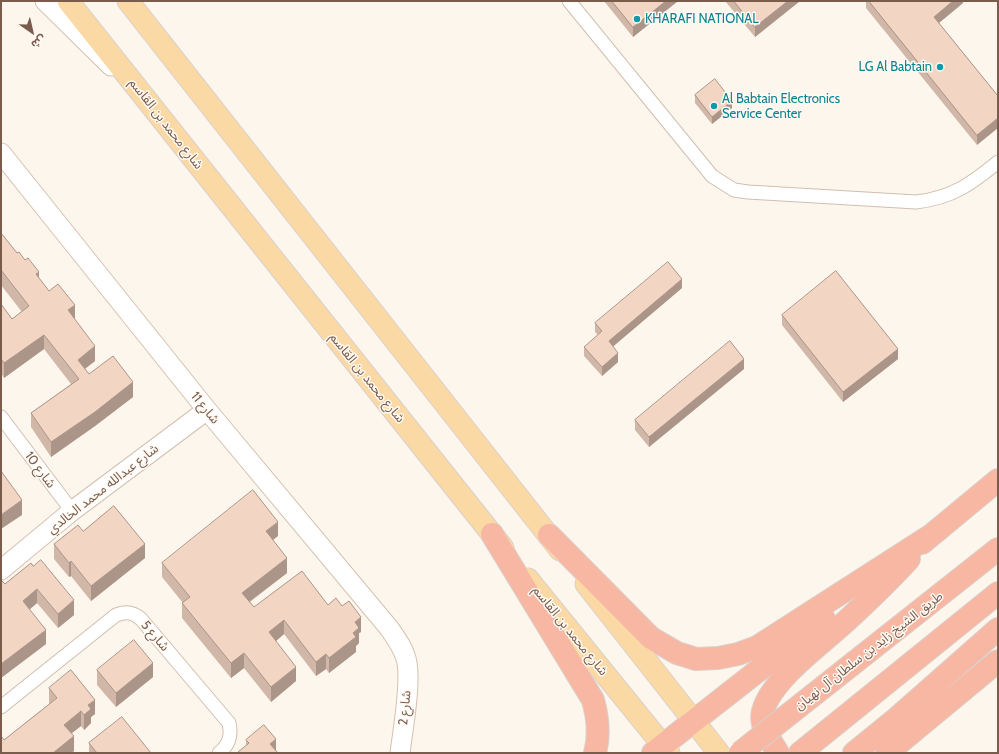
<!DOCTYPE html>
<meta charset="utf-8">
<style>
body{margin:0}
#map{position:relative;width:999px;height:754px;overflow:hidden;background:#fdf6ec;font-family:Cabin,"Noto Sans Arabic",sans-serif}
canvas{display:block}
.frame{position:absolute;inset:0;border:2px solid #7a5c4d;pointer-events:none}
.north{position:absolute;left:12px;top:12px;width:40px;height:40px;-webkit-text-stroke:3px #fffaf3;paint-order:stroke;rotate:146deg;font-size:11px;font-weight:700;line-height:16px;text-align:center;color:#7a5c4d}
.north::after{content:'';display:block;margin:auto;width:14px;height:18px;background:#7a5c4d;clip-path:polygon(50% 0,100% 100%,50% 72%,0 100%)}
</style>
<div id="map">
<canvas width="999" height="754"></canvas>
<div class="frame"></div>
<div class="north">ش</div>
</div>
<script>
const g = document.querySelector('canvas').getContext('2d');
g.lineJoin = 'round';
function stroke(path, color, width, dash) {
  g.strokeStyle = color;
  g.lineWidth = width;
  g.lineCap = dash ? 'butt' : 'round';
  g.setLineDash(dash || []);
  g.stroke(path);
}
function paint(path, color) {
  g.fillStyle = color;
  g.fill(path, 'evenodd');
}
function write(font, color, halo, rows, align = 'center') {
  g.font = font + ' Cabin,"Noto Sans Arabic",sans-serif';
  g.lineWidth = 3;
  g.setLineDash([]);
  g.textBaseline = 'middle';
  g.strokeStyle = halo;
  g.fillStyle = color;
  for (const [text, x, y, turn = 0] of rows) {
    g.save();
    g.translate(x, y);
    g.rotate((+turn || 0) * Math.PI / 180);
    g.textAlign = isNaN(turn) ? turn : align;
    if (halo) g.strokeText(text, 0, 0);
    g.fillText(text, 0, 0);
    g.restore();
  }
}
const street = new Path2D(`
 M569 1 712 176 734 190 748 192 916 202C952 198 971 184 998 162
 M1 417 72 511
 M1 707 116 615C126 611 133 612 141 619L229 723C232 736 229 745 219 753`);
const secondary = new Path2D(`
 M45 1 111 66
 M1 153 207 410 389 628C396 638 405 650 407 663 411 685 403 729 400 753
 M1 570 72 511 207 410`);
const primary = new Path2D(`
 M68 1 503 548
 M128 1 560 550
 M528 579 669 753
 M586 584 719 753`);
const highway = new Path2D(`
 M492 534 593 700C598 718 600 735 595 753
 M549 535 651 638 677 653 696 659 718 658 738 654 757 647 933 534
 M922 543 998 480
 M855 662 998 549
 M653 753 824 619
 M778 753C771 741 759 726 763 711 771 680 820 645 843 624 866 603 888 582 909 559
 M800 753 998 593
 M854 753 897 718 998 629
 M887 753 998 661`);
stroke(street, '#d1beb0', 15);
stroke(secondary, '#d6c0b0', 21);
stroke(primary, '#dad1cd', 23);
stroke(highway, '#dad1cd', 24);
stroke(street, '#fff', 13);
stroke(secondary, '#fff', 19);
stroke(primary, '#fbd9a5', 21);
stroke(highway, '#f7b7a3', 22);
const highwayBridge = new Path2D(`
 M740 753 855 662`);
stroke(highwayBridge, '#dad1cd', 24, []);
stroke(highwayBridge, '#f7b7a3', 22);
paint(new Path2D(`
 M604 1H678L633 37Z
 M725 1H800L755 37Z
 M866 1H963V3L939 23 998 96 977 145 866 8Z
 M695 95 732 108 712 124 695 103Z
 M1 233 17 253 39 278 49 291 75 320 95 361 85 369 89 374 133 397 95 426 51 457 31 427V413L71 384 44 349 4 378 1 373V304L12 319 22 312 1 285Z
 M682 288 613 346 618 362 602 376 584 356V347L598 335 595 332V323Z
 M782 315 898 359 843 402 782 325Z
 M744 369 649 447 635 430V420Z
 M83 531 145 558 91 601 71 576 69 577 54 559V544Z
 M278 536 273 540 287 573 250 602 254 607 328 605 361 632 359 633V643L356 646V652L329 673 326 669 316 676 284 634 276 641 296 681 271 702 244 668 231 678 182 618V603H183L162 577V563Z
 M31 563 74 615 58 628 37 603 30 609 46 644 1 678V582L5 584Z
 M97 670 153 677 116 707 97 685Z
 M49 688 95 714 91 717V723L84 730 81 726 71 734 74 751 71 753H1L4 740 49 704Z
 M246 740 276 751 278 753H238V752L246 746Z
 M89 743 151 753H89Z`), '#d1b7a8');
paint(new Path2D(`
 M666 1H678L633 37V27Z
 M788 1H800L755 37V27Z
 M953 1H963V3L934 27V17Z
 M732 101V108L712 124V117Z
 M998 118V128L977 145V135Z
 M39 272V286L36 274Z
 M682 279V288L609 350V341Z
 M75 305V320L68 310Z
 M44 335V349L4 378V363Z
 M95 346V361L78 374V360Z
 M898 349V359L843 402V392Z
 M618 353V362L602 376V367Z
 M744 359V369L649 447V437Z
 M133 382V397L95 426 51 457V442Z
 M22 500V515L1 529V515Z
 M278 522V536L266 545V531Z
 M145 544V558L91 601V586Z
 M287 558V573L242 607V593Z
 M71 561V576L69 577V563Z
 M37 589V603L23 615V601Z
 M74 600V615L58 628V614Z
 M361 617V632L359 633V643L356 646V652L329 673V658L353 633 355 622Z
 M284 620V634L269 647V632Z
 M46 630V644L1 678V664Z
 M244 653V668L231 678V663Z
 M326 654V669L316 676V662Z
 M153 663V677L116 707V693Z
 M296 667V681L271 702V687Z
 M95 700V714L91 717V723L84 730V715L88 705Z
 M81 711V726L64 739V725Z
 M74 736V751L71 753H53Z
 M276 739V753L270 744Z`), '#aa9588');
const building = new Path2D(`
 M612 1H666L633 27Z
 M734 1H788L755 27Z
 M869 1H953L934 17 998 96V118L977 135Z
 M715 79 732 101 712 117 695 95Z
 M1 233 17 253 19 252 25 260 28 258 39 272 36 274 49 291 58 284 75 305 68 310 95 346 78 360 89 374 113 356 133 382 95 412 51 442 31 413 79 379 44 335 4 363 1 359V304L12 319 29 306 1 270Z
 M668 262 682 279 609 341 618 353 602 367 584 347 602 331 595 323Z
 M836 271 898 349 843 392 782 315Z
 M730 341 744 359 649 437 635 420Z
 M1 471 22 500 1 515Z
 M253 490 278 522 266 531 287 558 242 593 254 607 302 571 328 605 336 598 342 606 349 601 361 617 355 622 359 628 353 633 356 637 329 658 326 654 316 662 284 620 269 632 296 667 271 687 244 653 231 663 182 603 190 597 162 563Z
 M114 506 145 544 91 586 71 561 69 563 54 544 78 525 83 531Z
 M41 560 74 600 58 614 37 589 23 601 46 630 1 664V582L2 581 5 584 31 563 33 566Z
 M134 640 153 663 116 693 97 670Z
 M71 670 95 700 88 705 91 709 84 715 81 711 64 725 74 736 53 753H1V738L2 737 4 740 57 698 49 688Z
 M122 717 151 753H97L89 743Z
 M264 725 276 739 270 744 278 753H239L238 752 249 743 246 740Z`);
paint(building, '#f3d5c3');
stroke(building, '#aa9588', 1);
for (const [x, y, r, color] of [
 [637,19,4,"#0f9aa8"],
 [940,67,4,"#0f9aa8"],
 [714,106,4,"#0f9aa8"]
]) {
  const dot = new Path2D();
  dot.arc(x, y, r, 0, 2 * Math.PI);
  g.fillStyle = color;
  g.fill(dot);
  stroke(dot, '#fffaf3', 1.5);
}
write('13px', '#0d838f', '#fffaf3', [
 ["KHARAFI NATIONAL",645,19],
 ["LG Al Babtain",932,67,"right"],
 ["Al Babtain Electronics",722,99],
 ["Service Center",722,114]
], 'left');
write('13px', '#7a5c4d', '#fffaf3', [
 ["شارع محمد بن القاسم",166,124,52],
 ["شارع محمد بن القاسم",367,378,51],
 ["شارع 11",205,408,51],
 ["شارع 10",40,470,53],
 ["شارع عبدالله محمد الخالدي",103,489,-38],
 ["شارع محمد بن القاسم",570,631,51],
 ["شارع 5",155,636,49],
 ["طريق الشيخ زايد بن سلطان آل نهيان",869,651,-38],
 ["شارع 2",405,708,-84]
]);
</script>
